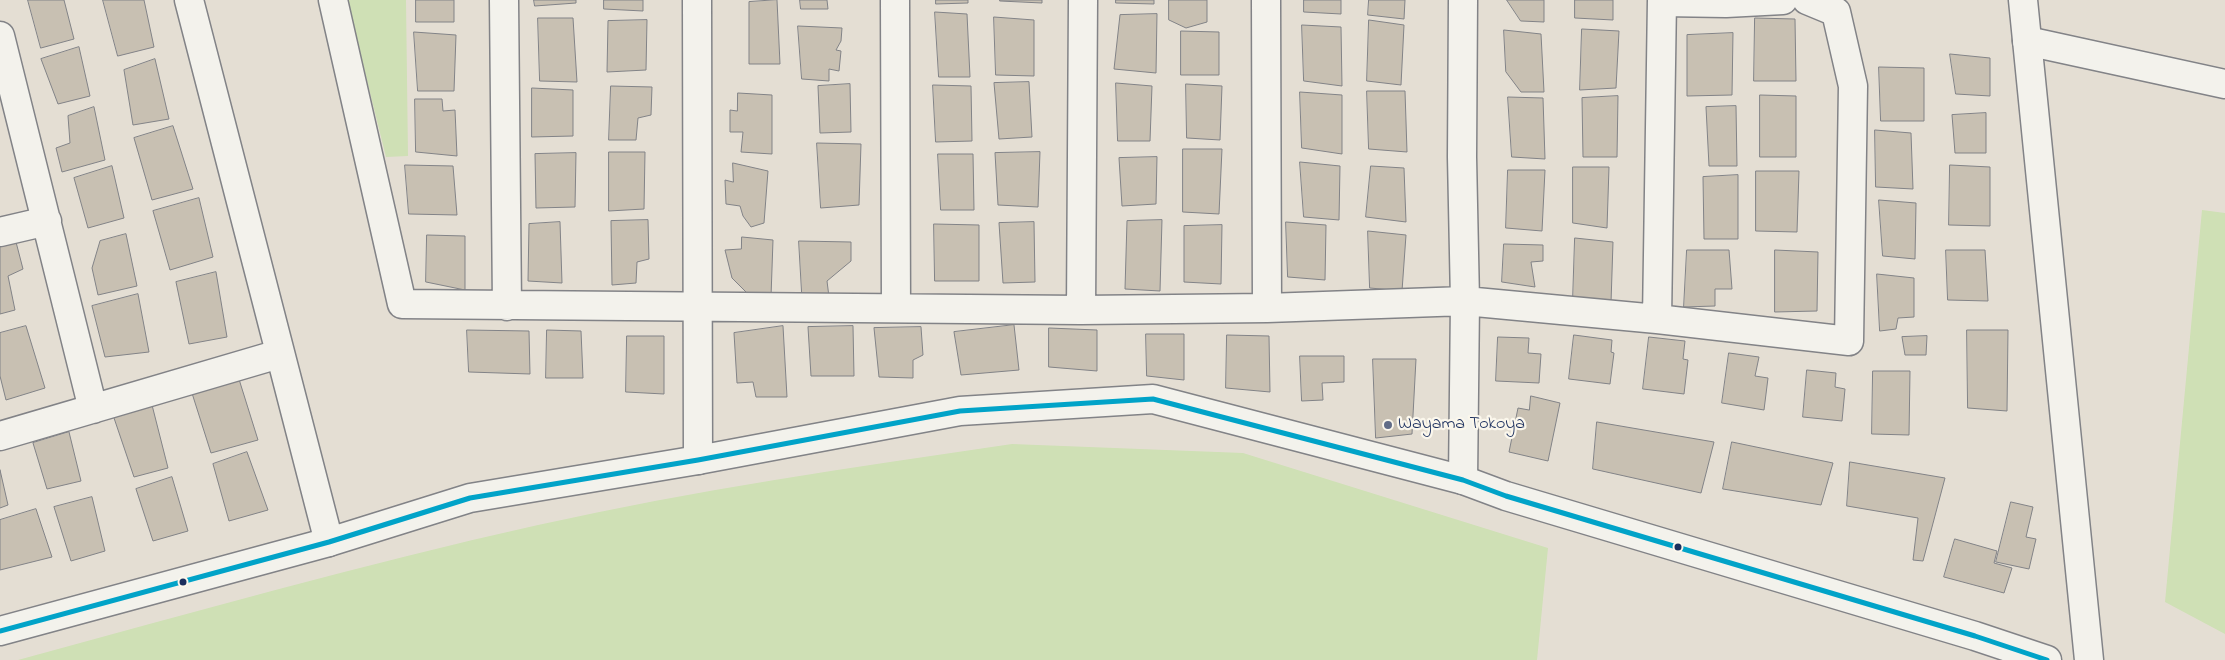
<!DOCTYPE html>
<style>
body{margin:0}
canvas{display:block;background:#e4ded3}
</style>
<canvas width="2225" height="660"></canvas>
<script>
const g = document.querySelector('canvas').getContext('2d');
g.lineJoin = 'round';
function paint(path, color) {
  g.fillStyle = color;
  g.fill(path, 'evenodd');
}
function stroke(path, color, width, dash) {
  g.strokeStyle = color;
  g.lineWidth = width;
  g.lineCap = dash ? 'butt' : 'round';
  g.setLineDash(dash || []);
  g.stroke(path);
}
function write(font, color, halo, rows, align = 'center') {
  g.font = font + ' "Indie Flower",sans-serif';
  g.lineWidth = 4.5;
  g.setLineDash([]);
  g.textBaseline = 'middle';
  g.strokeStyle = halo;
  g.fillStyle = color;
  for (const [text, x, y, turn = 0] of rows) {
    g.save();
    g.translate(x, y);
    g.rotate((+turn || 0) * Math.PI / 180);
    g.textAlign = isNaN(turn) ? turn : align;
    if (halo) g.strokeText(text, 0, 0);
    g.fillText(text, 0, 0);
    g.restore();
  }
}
paint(new Path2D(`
 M347 0H406L408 156 386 157Z
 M2202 210 2225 213V634L2165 602Z
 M1012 444 1243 453 1548 548 1537 660H18C191 613 363 564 538 525 695 490 854 467 1012 444Z`), '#cfe0b5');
const building = new Path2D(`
 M28 0H64L74 39 41 48Z
 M103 0H144L154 47 118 56Z
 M416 0H454V22H416Z
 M534 0H576V3L535 6Z
 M604 0H643V11L604 9Z
 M777 0 780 64H749V2Z
 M800 0H827L828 9H801Z
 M936 0H968V3L936 4Z
 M1000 0H1042V3L1000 1Z
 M1116 0H1154V4L1116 3Z
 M1169 0H1207V22L1186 28 1169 20Z
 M1304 0H1341V14L1304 12Z
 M1369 0H1405L1404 19 1368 15Z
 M1507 0H1544V22L1521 21Z
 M1575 0H1613V20L1575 18Z
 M935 12 967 14 970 77H939Z
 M1157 14 1156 73 1114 69 1120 15Z
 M994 17 1034 20V76L996 75Z
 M538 18H573L577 82 540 81Z
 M1755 18 1795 19 1796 81H1754Z
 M647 20 646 70 607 72 608 21Z
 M1369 20 1404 25 1401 85 1367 81Z
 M1302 25 1341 27 1342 86 1304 81Z
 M798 26 842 28 841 41 836 50 841 51 839 71 829 69V81L802 79Z
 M1582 29 1619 31 1616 88 1580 90Z
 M1504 30 1541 34 1544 92H1521L1506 72Z
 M1181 31 1219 32V75H1181Z
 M414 32 456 35 454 91H418Z
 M1733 33 1732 95 1687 96V35Z
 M79 47 90 96 58 104 41 59Z
 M1950 54 1990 58V96L1956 94Z
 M155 59 169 119 133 125 124 70Z
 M1879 67 1924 68V121H1881Z
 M1029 82 1032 137 999 139 994 83Z
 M1116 83 1152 86 1150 141H1118Z
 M850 84 851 132 820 133 818 86Z
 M1186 84 1222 86 1220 140 1187 138Z
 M933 85 971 86 972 141 936 142Z
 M611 86 652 87 651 115 638 118 636 140H609Z
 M532 88 573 90V136L532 137Z
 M1367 91H1405L1407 152 1369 149Z
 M1300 92 1342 95V154L1302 148Z
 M738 93 772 95V154L741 152 743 132H730V110L737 111Z
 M1760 95 1796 96V157H1760Z
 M1618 96 1617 157H1583L1582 98Z
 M1508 97 1543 98 1545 159 1512 157Z
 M415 99H442L443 111 455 110 457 156 416 152Z
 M1736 106 1737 166H1709L1706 107Z
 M94 107 105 160 62 172 56 148 70 143 68 116Z
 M1986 113V153H1955L1952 115Z
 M173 126 193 189 152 200 134 138Z
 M1875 130 1911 133 1913 189 1876 187Z
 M817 143 861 144 859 205 821 208Z
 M1183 149H1222L1219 214 1183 212Z
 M609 152H645L644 209 609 211Z
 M1040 152 1038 207 998 205 995 153Z
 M576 153 575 207 536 208 535 154Z
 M938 154H973L974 210H941Z
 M1157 157 1156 204 1122 206 1119 158Z
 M1300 162 1340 166 1339 220 1304 217Z
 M733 163 768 171 764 223 751 227 743 216 740 206 726 204 725 180 733 182Z
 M405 165 453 166 457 215 409 214Z
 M1950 165 1990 167V226L1949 225Z
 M112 166 124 218 88 228 74 178Z
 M1371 166 1404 168 1406 222 1366 217Z
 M1573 167H1609L1607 228 1573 223Z
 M1508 170H1545L1542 231 1506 228Z
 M1756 171H1799L1797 232 1756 231Z
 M1738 175V239H1704L1703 177Z
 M199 198 213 257 170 270 153 211Z
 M1879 200 1916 203 1915 259 1883 256Z
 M648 220 649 259 637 262 636 283 612 285 611 221Z
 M1162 220 1160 291 1125 289 1127 221Z
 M560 222 562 283 528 281 529 224Z
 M1034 222 1035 282 1003 283 999 223Z
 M1286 222 1326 225 1325 280 1288 277Z
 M934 224 979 225V281H935Z
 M1222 225 1221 284 1184 282V226Z
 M1368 231 1406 235 1402 291 1370 288Z
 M126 234 137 286 98 295 92 268 100 241Z
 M427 235 465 236V290L426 282Z
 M742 237 773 240 771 297H751L732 278 725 250 741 249Z
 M1575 238 1613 242 1611 303 1573 299Z
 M799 241 851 242V261L827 281 829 297 802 293Z
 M16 242 23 269 8 276 15 310 0 314V246Z
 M1504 244 1543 245V261L1531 262 1535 287 1502 282Z
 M1687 250H1729L1732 289H1715V306L1684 307Z
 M1775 250 1818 252 1817 311 1775 312Z
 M1946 250H1985L1988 301 1948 300Z
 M216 272 227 337 189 344 176 282Z
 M1877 274 1914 278V317L1898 318 1896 329 1880 331Z
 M138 294 149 352 105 357 92 306Z
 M1014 325 1019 370 961 375 954 332Z
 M26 326 45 388 6 400 0 376V333Z
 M783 326 787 397H756L753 382 737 383 734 333Z
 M853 326 854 376H811L808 327Z
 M921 327 923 355 913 360V378L879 377 874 328Z
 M1049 328 1097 330V371L1049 367Z
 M467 330 529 331 530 374 469 372Z
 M547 330 581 331 583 378H546Z
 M1967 330H2008L2007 411 1968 408Z
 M1146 334H1184V380L1147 376Z
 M1227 335 1269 336 1270 392 1226 388Z
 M1574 335 1612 340 1611 352 1614 353 1610 384 1569 379Z
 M627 336H664V394L626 392Z
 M1927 336 1926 355H1905L1902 337Z
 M1498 337 1529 338 1528 353 1541 354 1539 383 1496 381Z
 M1649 337 1685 341 1683 359 1688 360 1684 394 1643 389Z
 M1729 353 1759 357 1755 376 1768 378 1764 410 1722 403Z
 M1300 356H1344V382L1322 383 1323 400 1302 401Z
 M1373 359H1416L1412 434 1376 438Z
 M1807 370 1836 373 1835 387 1845 389 1842 421 1803 417Z
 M1873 371H1910L1909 435 1872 434Z
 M238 376 258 440 211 453 191 390Z
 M1531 396 1560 403 1548 461 1509 452 1518 408 1529 410Z
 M151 401 168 468 134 477 113 415Z
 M1597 422 1714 442 1701 493 1593 469Z
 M69 432 81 481 47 489 33 443Z
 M1732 442 1833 463 1821 505 1723 489Z
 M247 452 268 510 229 521 213 464Z
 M1850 462 1945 478 1923 561 1913 560 1918 518 1847 506Z
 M0 470 8 505 0 508Z
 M172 477 188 531 153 541 136 489Z
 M92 497 105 551 71 561 54 507Z
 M2011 502 2033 507 2026 537 2036 539 2029 569 1996 562Z
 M36 509 52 557 0 570V520Z
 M1955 539 1997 551 1994 563 2012 568 2004 593 1944 577Z`);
paint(building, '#c8c0b2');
stroke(building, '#828387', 1);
const minor = new Path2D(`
 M189 0 329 542
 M333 0 402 304 1081 310 1267 308 1465 301 1657 319 1849 341 1853 86 1836 12 1807 0
 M504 0 507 306
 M697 0 698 460
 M895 0 896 308
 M1266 0 1267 308
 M1662 2 1726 3 1783 0
 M0 36 93 409
 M2027 41 2225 84
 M0 232 47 221
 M1081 310 1083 0
 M1657 319 1662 0
 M0 436 279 354
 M1463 480 1465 301 1462 157 1463 0`);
const tertiary = new Path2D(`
 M2023 0 2089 660
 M0 631 329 542 470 498 698 460 960 411 1153 399 1463 480 1506 496 1975 636 2047 660`);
stroke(minor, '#828387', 31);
stroke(tertiary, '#828387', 31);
stroke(minor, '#f3f2ec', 28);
stroke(tertiary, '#f3f2ec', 28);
stroke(new Path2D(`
 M0 631 329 542 470 498 698 460 960 411 1153 399 1463 480 1506 496 1975 636 2047 660`), '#01a3c8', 5);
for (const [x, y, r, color] of [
 [1388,425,5,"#616c87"],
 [1678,547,4.5,"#1b2f5e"],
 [183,582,4.5,"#1b2f5e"]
]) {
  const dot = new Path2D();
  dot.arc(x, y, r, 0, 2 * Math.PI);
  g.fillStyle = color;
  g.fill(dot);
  stroke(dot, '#fbf7ec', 2);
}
write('18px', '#1b2f5e', '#fbf7ec', [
 ["Wayama Tokoya",1398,425]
], 'left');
</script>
